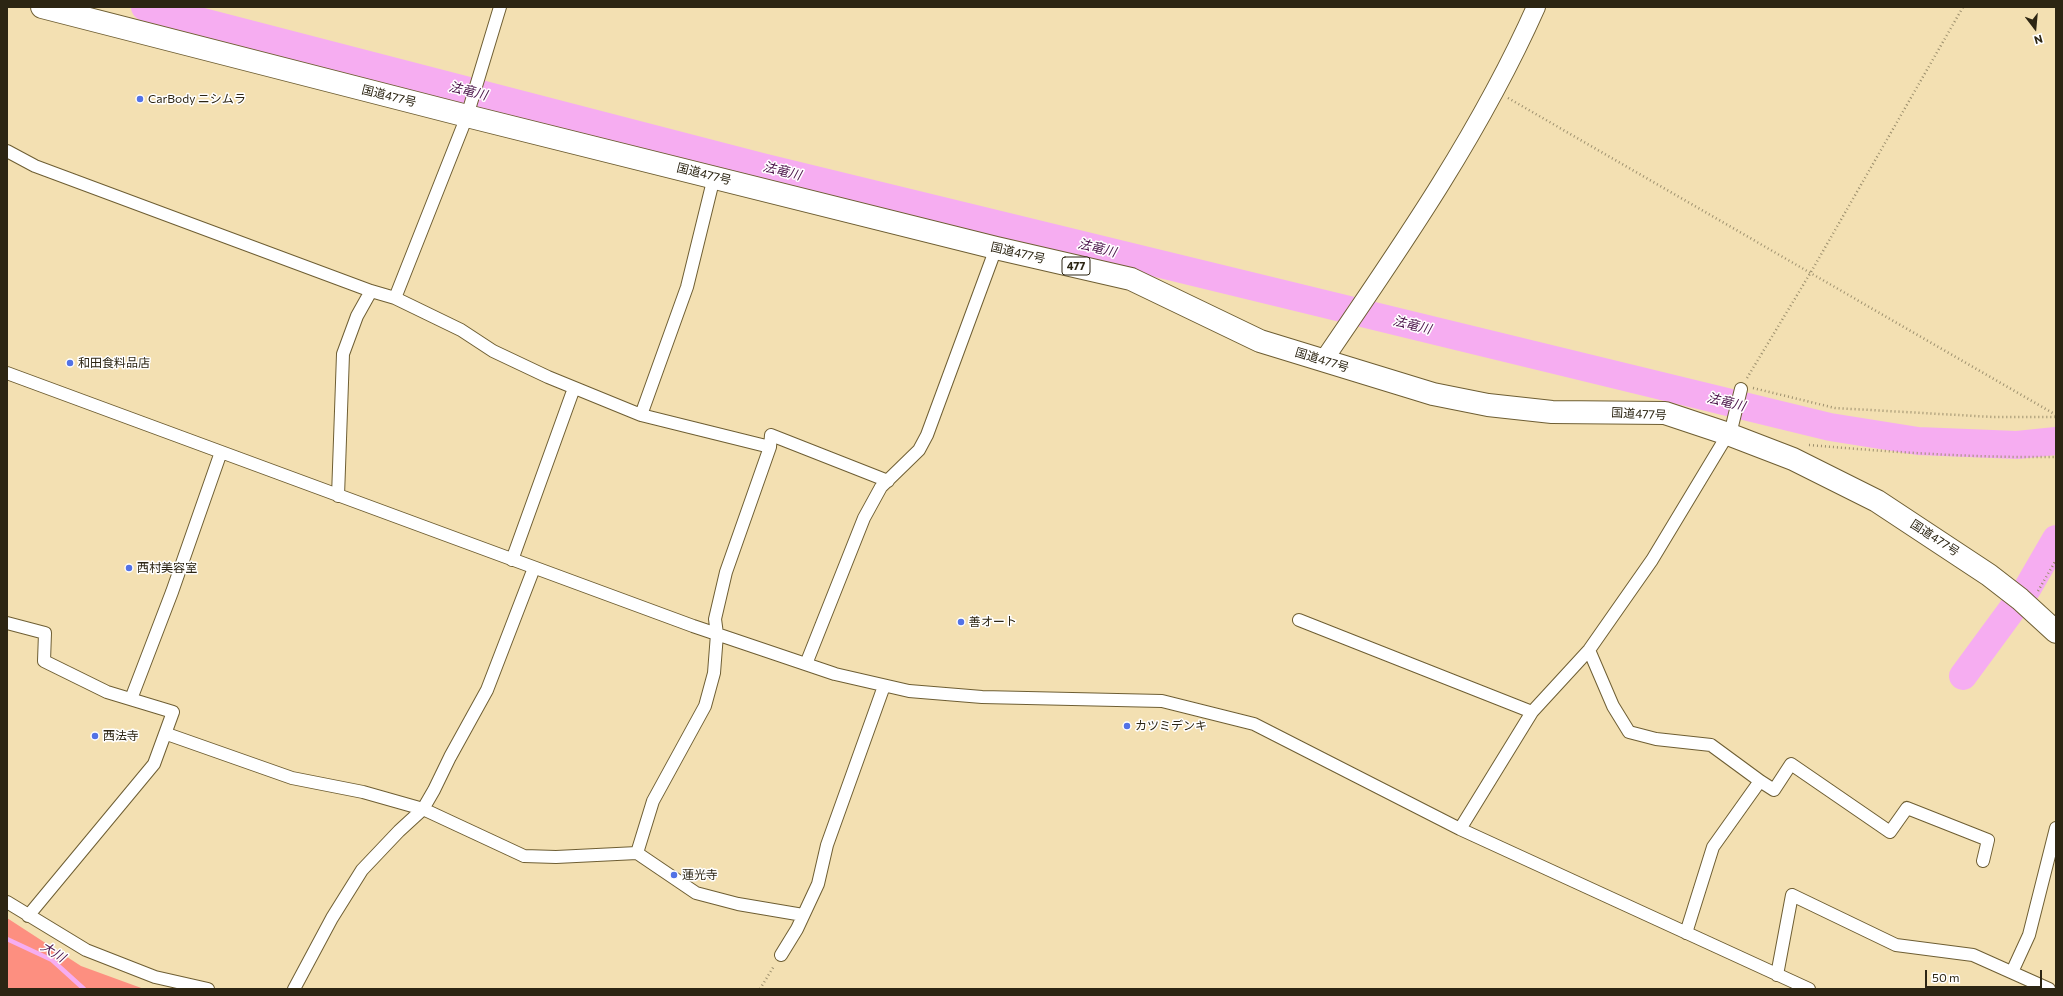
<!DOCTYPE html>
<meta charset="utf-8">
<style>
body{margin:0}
#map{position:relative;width:2063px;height:996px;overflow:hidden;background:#f3e0b2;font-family:Commissioner,sans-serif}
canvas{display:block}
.frame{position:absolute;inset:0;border:8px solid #2c2513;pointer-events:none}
.north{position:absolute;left:2015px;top:8px;width:40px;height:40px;-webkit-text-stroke:3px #fff;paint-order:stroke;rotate:164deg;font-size:11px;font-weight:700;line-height:16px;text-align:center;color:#2c2513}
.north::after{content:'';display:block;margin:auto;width:14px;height:18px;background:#2c2513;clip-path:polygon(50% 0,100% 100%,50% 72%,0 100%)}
.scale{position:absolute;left:1925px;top:970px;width:117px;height:18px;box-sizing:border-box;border:2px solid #2c2513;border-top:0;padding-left:5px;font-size:12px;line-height:14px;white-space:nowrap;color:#2c2513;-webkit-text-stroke:3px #fff;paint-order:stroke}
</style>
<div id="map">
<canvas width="2063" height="996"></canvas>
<div class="frame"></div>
<div class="north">N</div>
<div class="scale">50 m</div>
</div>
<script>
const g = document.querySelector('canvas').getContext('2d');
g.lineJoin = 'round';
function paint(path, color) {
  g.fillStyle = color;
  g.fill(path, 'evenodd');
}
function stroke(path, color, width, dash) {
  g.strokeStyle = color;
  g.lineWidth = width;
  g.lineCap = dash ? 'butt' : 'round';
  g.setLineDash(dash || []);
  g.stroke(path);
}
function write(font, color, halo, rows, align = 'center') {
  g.font = font + ' Commissioner,"Noto Sans JP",sans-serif';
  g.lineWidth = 3;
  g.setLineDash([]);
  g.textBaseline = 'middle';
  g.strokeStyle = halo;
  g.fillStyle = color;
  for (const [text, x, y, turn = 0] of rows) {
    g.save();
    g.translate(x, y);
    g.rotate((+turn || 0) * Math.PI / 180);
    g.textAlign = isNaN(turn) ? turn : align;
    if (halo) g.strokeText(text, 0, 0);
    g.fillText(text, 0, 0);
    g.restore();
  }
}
paint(new Path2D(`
 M7 918 81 966 144 989H7Z`), '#fd8f80');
stroke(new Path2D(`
 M7 939 52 960 84 989`), '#f6adf1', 4.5);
stroke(new Path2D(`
 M145 7 762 167 1830 427 1918 441 2017 445 2056 441
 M2027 589 2056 539
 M1963 676 2013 608`), '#f6adf1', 28);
const street = new Path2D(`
 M7 151 35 166 371 291 395 298 461 330 493 351 548 377 641 415 687 287 714 177
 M395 298 467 116 500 7
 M7 373 693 626 835 674 909 691 982 697 1162 701 1254 724 1460 829 1809 989
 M641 415 770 447
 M338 496 343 354 357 316 371 291
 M512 560 574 388
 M1299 620 1532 712
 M7 623 45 633 44 661 107 692 173 712 154 764 28 916
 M1589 650 1613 706 1629 732 1656 739 1711 745 1760 781 1713 847 1686 933
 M806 664 864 518 881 487 919 450 927 435 996 248
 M131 699 172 592 221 452
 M167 734 292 778 363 792 423 809 524 856 556 857 637 853 696 893 738 904 803 915
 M1760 781 1774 790 1791 764 1890 832 1907 808 1988 840 1983 861
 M1460 829 1532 712 1589 650 1652 560 1728 434 1732 426 1741 389
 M637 853 653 801 705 706 714 673 717 634 715 619 726 572 770 447 771 435 888 481
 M7 902 86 950 155 977 208 989
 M781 955 797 929 818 884 827 845 884 686
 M2012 972 2029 935 2056 828
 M1777 975 1792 895 1896 945 1973 955 2049 989
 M294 989 332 918 362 870 399 831 423 809 434 790 450 757 487 690 534 568`);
const secondary = new Path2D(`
 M1323 361C1401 247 1480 133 1536 7`);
const highway = new Path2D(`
 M42 7 467 116 996 248 1131 279 1260 341 1433 394 1488 405 1552 412 1665 413 1728 434 1793 459 1877 501 1989 575 2020 599 2056 632`);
stroke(street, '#6e5e33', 14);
stroke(secondary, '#6e5e33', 20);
stroke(highway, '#6e5e33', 24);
stroke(new Path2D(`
 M1508 98 2056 415
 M1747 378 1811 272 1963 7
 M1753 388 1835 408 1993 417H2056
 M1809 445C1891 452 1973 458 2056 457
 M2038 591 2056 560
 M760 989 774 966`), '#9c8f6d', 2.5, [1, 3]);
stroke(street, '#fff', 12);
stroke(secondary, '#fff', 18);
stroke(highway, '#fff', 22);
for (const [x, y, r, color] of [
 [140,99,4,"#5272e6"],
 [70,363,4,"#5272e6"],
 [129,568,4,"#5272e6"],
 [961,622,4,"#5272e6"],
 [1127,726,4,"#5272e6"],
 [95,736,4,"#5272e6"],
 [674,875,4,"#5272e6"]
]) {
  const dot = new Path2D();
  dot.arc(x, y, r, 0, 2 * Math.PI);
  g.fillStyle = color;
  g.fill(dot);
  stroke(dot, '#fff', 1.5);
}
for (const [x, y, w] of [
 [1076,266,28]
]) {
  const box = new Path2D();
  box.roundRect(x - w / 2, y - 9, w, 18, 3);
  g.fillStyle = '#fff';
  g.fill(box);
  stroke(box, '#2c2513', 1);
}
write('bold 11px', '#2c2513', null, [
 ["477",1076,266]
]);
write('12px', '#2c2513', '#fff', [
 ["国道477号",389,96,14],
 ["国道477号",704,174,14],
 ["国道477号",1018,253,13],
 ["国道477号",1322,360,17],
 ["国道477号",1639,414,3],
 ["国道477号",1935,538,33]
]);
write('12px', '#2c2513', '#fff', [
 ["CarBody ニシムラ",148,99],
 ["和田食料品店",78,363],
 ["西村美容室",137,568],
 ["善オート",969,622],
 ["カツミデンキ",1135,726],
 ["西法寺",103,736],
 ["蓮光寺",682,875]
], 'left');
write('italic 13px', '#4b144a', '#fff', [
 ["法竜川",468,91,14],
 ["法竜川",782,171,14],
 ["法竜川",1097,248,14],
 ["法竜川",1412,325,14],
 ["法竜川",1726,402,14],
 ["大川",53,952,32]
]);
</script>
